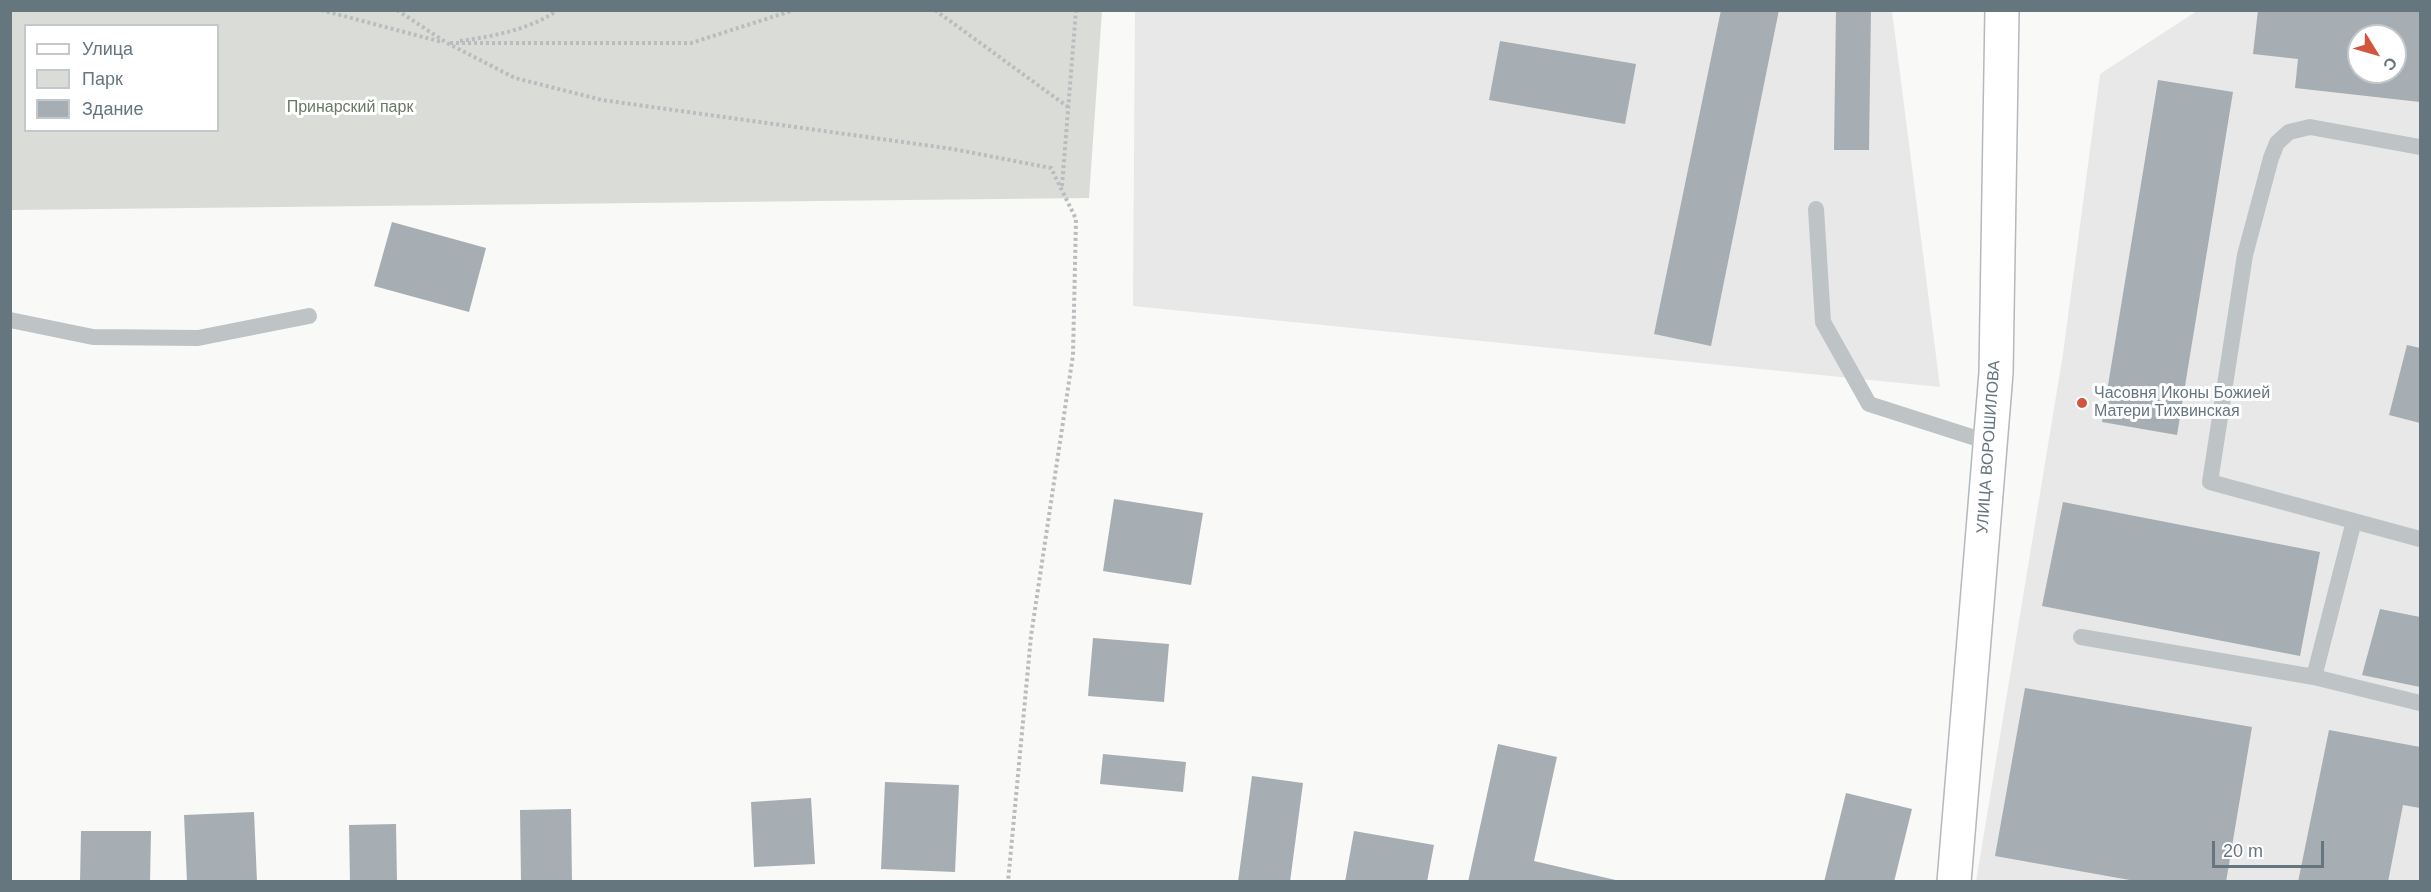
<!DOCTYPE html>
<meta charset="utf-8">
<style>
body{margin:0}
#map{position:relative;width:2431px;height:892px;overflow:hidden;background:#f9f9f7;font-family:Arial,sans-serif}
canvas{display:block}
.frame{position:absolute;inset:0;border:12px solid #66767f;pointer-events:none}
.legend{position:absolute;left:24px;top:24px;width:195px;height:108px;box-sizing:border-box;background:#fff;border:2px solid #c2c8cc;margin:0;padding:8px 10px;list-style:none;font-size:18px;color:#66767f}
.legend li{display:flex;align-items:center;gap:12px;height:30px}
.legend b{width:30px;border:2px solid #c2c8cc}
.north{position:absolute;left:2347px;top:24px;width:60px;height:60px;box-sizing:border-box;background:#fff;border:2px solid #c2c8cc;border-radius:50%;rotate:127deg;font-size:16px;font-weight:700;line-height:24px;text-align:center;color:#66767f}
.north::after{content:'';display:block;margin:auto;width:21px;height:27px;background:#d1563f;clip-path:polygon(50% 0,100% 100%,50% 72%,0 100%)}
.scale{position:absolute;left:2212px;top:841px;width:112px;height:27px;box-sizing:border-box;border:3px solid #66767f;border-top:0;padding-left:8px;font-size:18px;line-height:21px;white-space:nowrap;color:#66767f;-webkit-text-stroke:4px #fff;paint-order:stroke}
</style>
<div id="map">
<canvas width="2431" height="892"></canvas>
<div class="frame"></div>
<ul class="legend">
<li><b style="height:8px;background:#fff"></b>Улица</li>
<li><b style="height:16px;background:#daddd7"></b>Парк</li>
<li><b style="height:16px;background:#a6aeb3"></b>Здание</li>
</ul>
<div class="north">С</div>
<div class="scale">20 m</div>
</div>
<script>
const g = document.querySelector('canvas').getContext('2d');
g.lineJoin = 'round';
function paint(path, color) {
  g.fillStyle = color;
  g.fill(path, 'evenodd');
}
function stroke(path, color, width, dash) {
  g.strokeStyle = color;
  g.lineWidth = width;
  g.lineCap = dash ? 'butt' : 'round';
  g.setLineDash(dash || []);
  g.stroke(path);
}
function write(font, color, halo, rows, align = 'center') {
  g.font = font + ' Arial,sans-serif';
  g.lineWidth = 6;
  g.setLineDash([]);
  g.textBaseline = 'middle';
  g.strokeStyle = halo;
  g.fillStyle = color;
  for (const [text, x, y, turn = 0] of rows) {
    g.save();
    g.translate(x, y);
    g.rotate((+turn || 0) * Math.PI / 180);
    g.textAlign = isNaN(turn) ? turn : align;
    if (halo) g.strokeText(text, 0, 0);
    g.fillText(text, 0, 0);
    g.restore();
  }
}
paint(new Path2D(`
 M1135 11H1892L1940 387 1133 306Z
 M2197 11H2420V881L1976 882 2063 354 2100 74ZM2359 36H2395V72H2359Z`), '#e7e8e7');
paint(new Path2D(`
 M10 11H1102L1089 198 11 210ZM26 26H218V130H26Z`), '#daddd7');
paint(new Path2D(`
 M1721 10H1779L1711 346 1654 334Z
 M1836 10H1871L1869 150H1834Z
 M2258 10H2420V102L2295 88 2298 59 2253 54ZM2359 36H2395V72H2359Z
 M1500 41 1636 64 1625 124 1489 100Z
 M2158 80 2233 92 2177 435 2102 422Z
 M392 222 486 248 469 312 374 286Z
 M2407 345 2420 348V423L2389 415Z
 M1114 499 1203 513 1191 585 1103 571Z
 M2063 502 2320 552 2300 656 2042 606Z
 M2380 609 2420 617V687L2362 675Z
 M1093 638 1169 644 1164 702 1088 696Z
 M2025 688 2252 727 2226 882H2141L1995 856Z
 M2329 730 2420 747V808L2403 805 2388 882H2298Z
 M1498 744 1557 757 1534 861 1624 882H1468Z
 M1103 754 1186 762 1183 792 1100 784Z
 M1252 776 1303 783 1290 882H1238Z
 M885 782 959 785 955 872 881 869Z
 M1846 793 1912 809 1894 882H1824Z
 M811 798 815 864 754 867 751 802Z
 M571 809 572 882H521L520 810Z
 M254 812 257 882H187L184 815Z
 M396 824 397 882H350L349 825Z
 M81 831H151L150 882H80Z
 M1354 831 1434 845 1427 882H1345Z`), '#a6aeb3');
const secondary = new Path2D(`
 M1954 882 1996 373 2002 10`);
stroke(secondary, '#b3b9bd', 36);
stroke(new Path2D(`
 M321 10 442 42
 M397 10 447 43 515 78 602 100 953 149 1051 168 1076 219 1073 355 1031 636 1008 882
 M935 10 1068 107
 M460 41C494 36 529 30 558 10
 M450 43H691L794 10
 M1062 186 1076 10`), '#b9bdbf', 4, [3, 3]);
stroke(new Path2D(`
 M2420 147 2310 127 2289 132 2277 143 2271 158 2245 255 2210 482 2420 539
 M1816 209 1823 322 1869 404 1991 443
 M10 320 93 337 198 338 309 316
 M2081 637 2314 677 2420 703
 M2314 677 2354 521`), '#bec3c6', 16);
stroke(secondary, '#fff', 33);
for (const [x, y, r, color] of [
 [2082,403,6,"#d1563f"]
]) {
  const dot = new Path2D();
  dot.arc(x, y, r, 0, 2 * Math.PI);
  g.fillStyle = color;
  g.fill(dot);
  stroke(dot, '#fff', 2);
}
write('16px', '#6a7866', '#fff', [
 ["Принарский парк",350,108]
]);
write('16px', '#66767f', '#fff', [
 ["Часовня Иконы Божией",2094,394],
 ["Матери Тихвинская",2094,412]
], 'left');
write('16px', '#66767f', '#fff', [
 ["УЛИЦА ВОРОШИЛОВА",1989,447,-86]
]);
</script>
